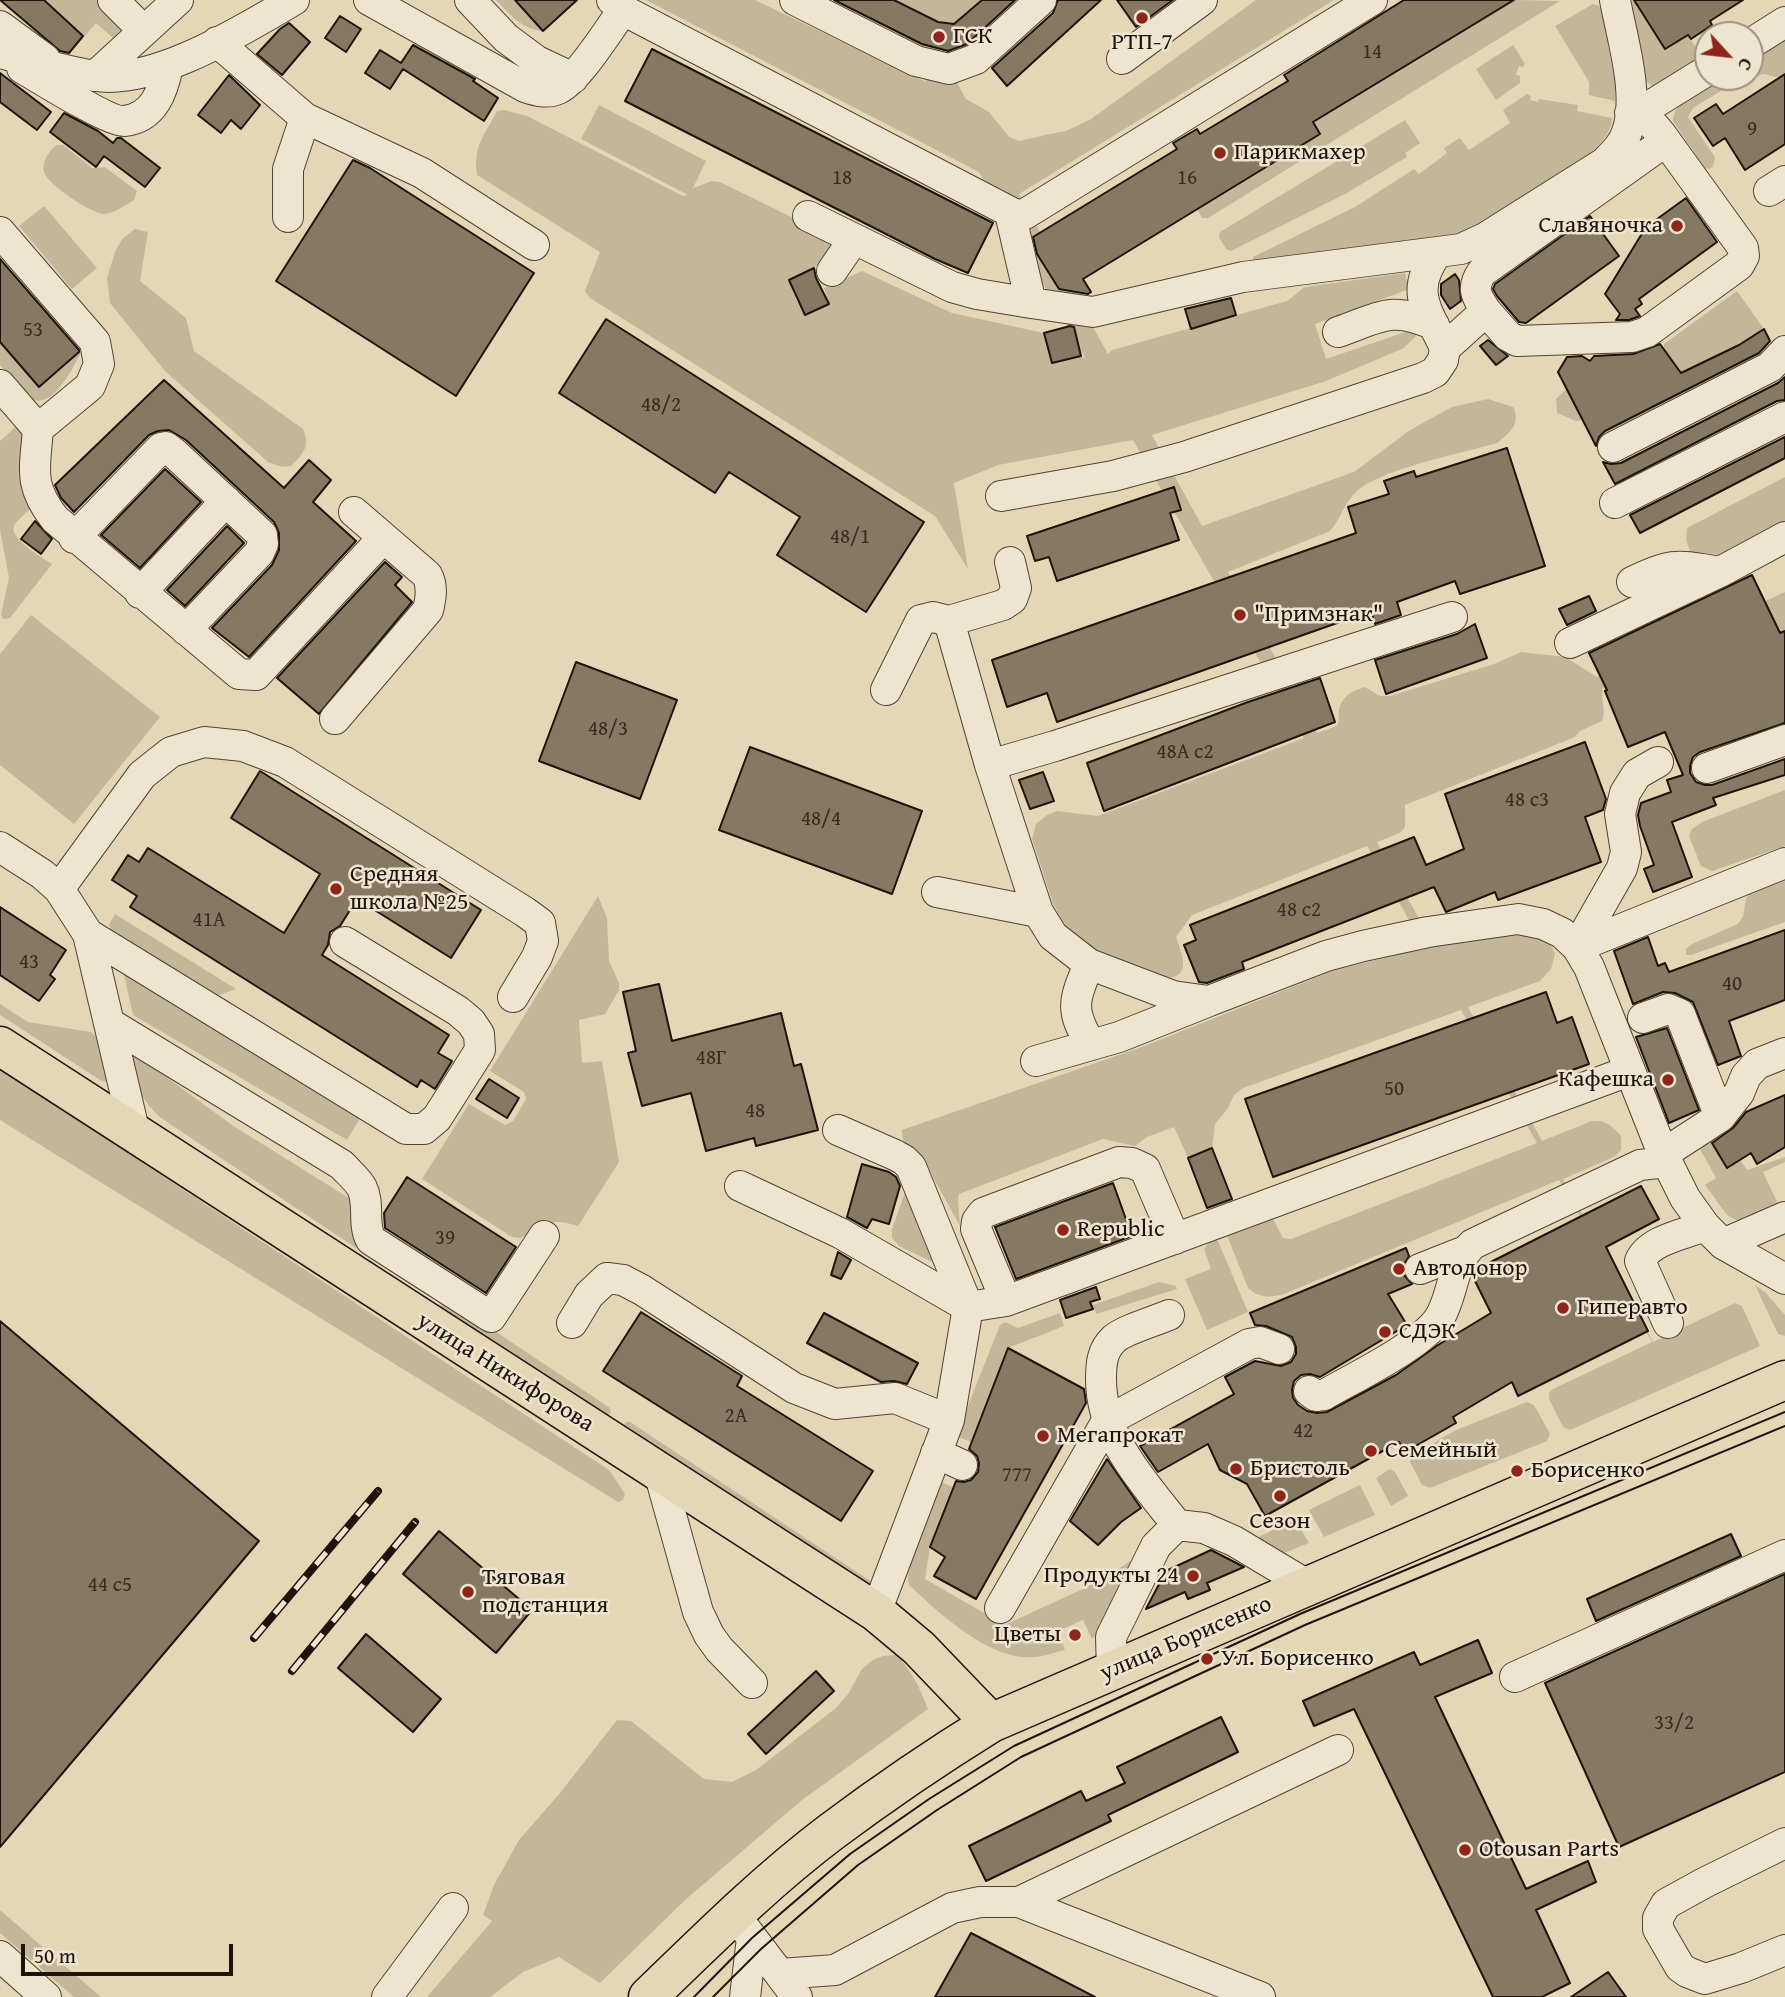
<!DOCTYPE html>
<meta charset="utf-8">
<style>
body{margin:0}
#map{position:relative;width:1785px;height:1997px;overflow:hidden;background:#e5d7b6;font-family:"Gentium Book Plus",serif}
canvas{display:block}
.north{position:absolute;left:1694px;top:21px;width:70px;height:70px;box-sizing:border-box;background:#eee5d0;border:2px solid #9c9182;border-radius:50%;rotate:117deg;font-size:19px;font-weight:700;line-height:28px;text-align:center;color:#20130c}
.north::after{content:'';display:block;margin:auto;width:24px;height:32px;background:#8f2418;clip-path:polygon(50% 0,100% 100%,50% 72%,0 100%)}
.scale{position:absolute;left:21px;top:1944px;width:212px;height:32px;box-sizing:border-box;border:4px solid #20130c;border-top:0;padding-left:9px;font-size:21px;line-height:24px;white-space:nowrap;color:#20130c;-webkit-text-stroke:5px #eee5d0;paint-order:stroke}
</style>
<div id="map">
<canvas width="1785" height="1997"></canvas>
<div class="north">С</div>
<div class="scale">50 m</div>
</div>
<script>
const g = document.querySelector('canvas').getContext('2d');
g.lineJoin = 'round';
function paint(path, color) {
  g.fillStyle = color;
  g.fill(path, 'evenodd');
}
function stroke(path, color, width, dash) {
  g.strokeStyle = color;
  g.lineWidth = width;
  g.lineCap = dash ? 'butt' : 'round';
  g.setLineDash(dash || []);
  g.stroke(path);
}
function write(font, color, halo, rows, align = 'center') {
  g.font = font + ' "Gentium Book Plus",serif';
  g.lineWidth = 5;
  g.setLineDash([]);
  g.textBaseline = 'middle';
  g.strokeStyle = halo;
  g.fillStyle = color;
  for (const [text, x, y, turn = 0] of rows) {
    g.save();
    g.translate(x, y);
    g.rotate((+turn || 0) * Math.PI / 180);
    g.textAlign = isNaN(turn) ? turn : align;
    if (halo) g.strokeText(text, 0, 0);
    g.fillText(text, 0, 0);
    g.restore();
  }
}
paint(new Path2D(`
 M44 0H100L122 29 113 38 96 23 84 37Z
 M496 0H515L543 31C521 29 511 15 496 0Z
 M646 0H755L926 82 880 0H982L954 24 938 22 919 13 966 99 989 112 1009 137 1019 141 1050 134 1066 131 1091 119 1256 0H1334L1019 194 1108 354 1112 350 1287 301 1305 287 1405 273 1409 289 1315 324 1326 359 1417 328 1416 336 1404 348 1326 381 1152 435 1202 526 1354 472 1410 430 1452 407 1488 399 1513 407C1522 424 1509 433 1497 443 1463 453 1381 469 1357 491 1344 502 1341 519 1330 531L1228 572 1317 733 1337 726C1340 719 1338 716 1339 709 1342 696 1354 690 1365 687L1380 696H1390L1494 664 1521 652 1565 657 1597 677 1785 592V631L1661 682 1647 671 1603 688C1600 700 1607 709 1602 721L1580 731 1575 737 1405 805V827L1400 833 1377 842 1434 946 1520 934 1542 940 1552 947 1555 954 1551 969 1540 981 1468 1007 1542 1141 1592 1121C1606 1120 1612 1126 1621 1136V1150L1614 1157 1563 1179 1653 1342 1735 1303 1742 1306 1760 1346 1570 1430 1563 1427 1549 1399V1393L1553 1389 1652 1342 1559 1180 1284 1294C1270 1298 1259 1298 1248 1288L1226 1233 1272 1217 1283 1238 1291 1239 1537 1143 1461 1010 1243 1088 1234 1095 1228 1108 1215 1124 1212 1148 1188 1158 1174 1127 1147 1137 1135 1146 1103 1139 959 1194 958 1200 960 1226 923 1159 903 1140 902 1130 1142 1047 1335 970 1425 948 1367 846 1192 915 1176 937C1182 955 1193 977 1164 979L1102 955 1078 937 1062 921 1053 903 1032 839 1036 824 1047 815 1057 811 1098 816 1304 738 1133 440 998 465 954 483 968 569 935 516 590 298 585 291 600 252 477 175C473 146 484 136 497 111L504 110 527 116 683 196 688 195 581 139 599 105 706 161 693 188 712 181 720 182 838 240 814 268 789 280 796 300 805 315 829 304 824 288 862 271 952 313 1044 333 1053 363 1081 356 1086 359 979 172Z
 M1514 0 1560 1 1208 218H1202L1197 209 1320 134 1313 122Z
 M1631 0H1634L1664 49 1688 35 1702 58 1655 88 1647 82Z
 M1593 4 1599 6 1602 11 1615 83V101L1589 95V82L1555 26Z
 M1785 37V74C1774 81 1772 74 1762 74L1748 82 1744 81 1741 77H1750V59Z
 M1513 45 1525 64 1523 67 1519 66 1516 74 1520 76V83L1496 100 1476 69Z
 M1716 82H1719L1724 89 1693 108 1688 117 1715 157 1713 167 1709 169 1705 168 1673 121C1673 101 1701 91 1716 82Z
 M1527 94 1531 96 1530 100 1538 102 1539 99 1578 105 1577 111 1612 118C1611 133 1601 143 1591 153L1477 226 1455 235 1253 261V257L1355 207 1414 169 1419 174 1447 153 1444 148 1460 138 1469 150 1510 123 1503 110Z
 M1405 120 1420 143 1405 153 1407 157 1347 193 1231 251 1226 249 1219 237 1220 232Z
 M56 145H63L92 168 105 167 137 191 134 200C125 205 115 213 104 214 92 214 49 185 45 174 40 164 49 151 56 145Z
 M44 206 97 268 72 289 19 226Z
 M135 229 148 232 140 281 186 318 194 351 303 429C311 446 303 454 291 466L282 467 268 462 165 371 110 303 107 278 115 252 122 239Z
 M1737 291 1764 329 1739 345 1582 420 1576 421 1557 413 1556 399 1567 388 1664 350V344Z
 M0 342 39 387 83 349C74 365 54 410 31 399L0 365Z
 M19 424 24 425 33 504C29 512 18 518 14 526 9 539 43 558 52 564L10 618 3 619 1 615 9 578 0 530V441Z
 M1785 477V526L1725 559 1695 557 1690 552 1686 539 1687 528Z
 M31 615 160 717 74 824 0 765V654Z
 M1785 790V846L1712 871 1701 866 1689 836 1692 829 1702 822Z
 M1785 877V922L1691 955H1686V949L1692 944 1738 924 1743 917 1746 899 1751 891Z
 M598 896 607 918 609 961 619 983V990L605 1014 579 1020 582 1063 602 1061 619 1162 578 1226C549 1217 545 1224 521 1238L512 1237 422 1179 469 1104 505 1125 513 1121 526 1099 524 1092 490 1071Z
 M115 914 236 989 212 998 115 939 109 925Z
 M123 970 362 1115 347 1140 133 1015Z
 M0 1004 28 1022 91 1032 98 1039 108 1079 104 1082 100 1080 0 1015Z
 M128 1049 232 1125 352 1200 428 1290 425 1294 161 1118C136 1095 136 1081 128 1049Z
 M0 1069 609 1470 625 1494 623 1500 618 1502 0 1120Z
 M1710 1139 1726 1167 1740 1160 1747 1170 1785 1157V1162L1763 1172 1779 1206 1740 1222 1727 1215 1705 1185 1716 1178 1700 1149Z
 M906 1189 951 1271 899 1246 892 1238V1229Z
 M1215 1234 1248 1312 1207 1330 1185 1279 1211 1269 1204 1249Z
 M1159 1282 1176 1286 1177 1289 1096 1314 1093 1305Z
 M1755 1285 1766 1293 1785 1315V1336L1778 1334Z
 M443 1299H447L610 1408 611 1412 607 1417H604L440 1307Z
 M1060 1313 1064 1326 1008 1348 971 1442 956 1436 1000 1325 1005 1322 1018 1328Z
 M1527 1402 1534 1405 1550 1434 1547 1441 1430 1488 1422 1485 1410 1462 1412 1455 1456 1430Z
 M626 1422H630L875 1584 872 1592 623 1426Z
 M1390 1469 1395 1472 1408 1496 1391 1506 1376 1478Z
 M939 1481 953 1487 930 1547 925 1579 1005 1625 1102 1580 1130 1561 1131 1564 1097 1634 1092 1639 1083 1620 1058 1631 1065 1650C1055 1652 1044 1657 1033 1657 990 1661 939 1613 909 1585 903 1562 930 1506 939 1481Z
 M1360 1485 1375 1515 1324 1537 1309 1510Z
 M1295 1519 1309 1543 1279 1555 1253 1540Z
 M896 1655C912 1670 920 1689 928 1709L802 1800 685 1900 600 1983 559 1957 523 1972 490 1997H427L492 1921 483 1915 494 1885 519 1840 560 1793 617 1720 631 1721 704 1779 732 1782 756 1770 836 1708 848 1694 862 1669 873 1660 883 1656Z
 M0 1910 101 1997H74L0 1933Z`), '#c4b699');
const building = new Path2D(`
 M0 0H44L83 36 69 53 60 51Z
 M515 0H577L543 31Z
 M834 0H894L938 22 954 24 982 0H1015L967 44 948 51 922 44Z
 M1058 0H1101L1007 86 992 68 1053 13Z
 M1117 0H1173L1136 27Z
 M1404 0H1514L1313 122 1320 134 1083 279 1091 292 1088 294 1059 289 1037 254 1033 237 1177 149 1173 143 1197 129 1200 134 1288 81 1284 75Z
 M1634 0H1743L1710 21 1712 25 1691 39 1688 35 1665 49Z
 M340 16 361 29 346 52 325 38Z
 M289 23 310 42 282 75 257 54 280 29Z
 M413 45 475 79 473 81 498 98 484 121 403 69 390 89 365 73 380 50 401 63Z
 M652 49 993 223 968 273 935 259 625 101Z
 M0 73 51 112 37 130 0 102Z
 M1785 74V144L1745 170 1725 138 1713 146 1694 118 1716 104 1723 114Z
 M229 75 260 105 241 129 231 120 221 133 198 115Z
 M64 113 98 131 113 143 117 138H121L160 168 145 187 104 156 96 167 50 132Z
 M353 160 370 168 534 273 456 396 276 281Z
 M1686 198 1717 242 1639 299 1642 304 1635 309 1640 316 1629 320H1616L1620 314 1605 294 1646 227Z
 M1590 216 1619 256 1526 323 1519 322 1497 296 1493 289 1495 284Z
 M0 259 79 350V352L39 387 0 342Z
 M814 268 816 278 829 304 805 315 789 280Z
 M1455 274 1459 280 1461 301 1450 309 1441 295V284Z
 M1231 298 1236 315 1191 329 1185 309Z
 M606 319 924 522 866 612 777 555 800 517 729 472 715 493 559 393Z
 M1070 326 1074 327 1081 356 1052 363 1044 333Z
 M1764 329 1770 341 1759 353 1605 431 1599 437 1596 446 1558 372 1567 357 1582 356 1590 361 1594 356 1633 354 1660 344 1681 373 1739 345Z
 M1488 340 1508 356 1496 365 1480 346Z
 M1785 377V400L1777 401 1615 484 1603 462 1611 464 1621 463 1778 383Z
 M164 380 284 488 309 460 331 480 313 502 356 541 249 657 212 628 272 565 279 550V533L274 522 186 440 169 430 158 431 149 435 74 512 61 498 55 485Z
 M1785 437V458L1640 533 1630 515Z
 M1507 448 1545 566 1460 594 1455 581 1397 602 1401 615 1375 624 1371 611 1057 722 1047 693 1007 707 992 660 1356 533 1348 507 1389 494 1384 481 1414 471 1416 477Z
 M165 469 201 502 140 568 101 535Z
 M1174 487 1181 510 1170 513 1179 540 1057 581 1049 557 1035 561 1027 536Z
 M35 521 52 539 41 554 21 539Z
 M227 526 244 543 185 606 167 590Z
 M385 562 402 577 395 585 412 602 319 714 277 678Z
 M1752 575 1780 633 1785 631V723L1700 752 1693 757 1690 766V773L1696 782 1705 785H1712L1785 759V775L1713 798 1716 805 1672 822 1692 877 1653 892 1644 869 1654 865 1640 826 1638 815 1641 803 1671 792 1667 780 1683 775 1665 732 1628 747 1605 691 1607 690 1589 653Z
 M1589 596 1596 611 1567 625 1559 609Z
 M1475 624 1487 658 1386 694 1375 660 1457 634Z
 M576 662 677 700 640 799 539 761Z
 M1320 678 1335 722 1104 811 1087 763 1248 702Z
 M1585 742 1606 799 1603 810 1585 817 1601 862 1498 900 1495 892 1446 912 1434 887 1242 962 1244 969 1207 983 1199 982 1184 945 1196 940 1190 925 1414 837 1426 865 1464 849 1445 794Z
 M750 747 922 811 892 894 719 830Z
 M260 771 481 910 451 958 357 899 340 926 330 932 328 945 322 955 449 1035 438 1053 452 1061 435 1089 421 1080 417 1087 130 907 137 896 112 880 128 855 139 862 148 848 284 933 320 874 231 818Z
 M1043 772 1054 801 1030 809 1019 780Z
 M0 907 66 950 50 975 55 979 39 1001 0 975Z
 M1785 930V1000L1729 1021 1741 1056 1718 1065 1693 1002 1675 993 1663 992 1633 1004 1614 951 1648 937 1658 966 1665 963 1669 972Z
 M659 984 672 1041 781 1013 794 1066 801 1064 818 1130 756 1146 754 1138 706 1151 691 1093 642 1106 628 1053 636 1051 623 992Z
 M1546 992 1557 1023 1572 1017 1589 1064 1273 1177 1245 1099Z
 M1667 1028 1699 1110 1669 1123 1636 1037Z
 M489 1079 519 1098 507 1118 476 1099Z
 M1785 1095V1147L1757 1164 1751 1153 1727 1168 1712 1143 1733 1128 1746 1112Z
 M1212 1148 1232 1199 1207 1208 1188 1158Z
 M862 1164 889 1172 896 1177 900 1186 889 1224 872 1219 867 1228 847 1217Z
 M407 1177 516 1247 486 1293 385 1228 384 1213Z
 M1113 1183 1132 1236 1016 1279 995 1227Z
 M1641 1186 1659 1219 1606 1247 1648 1331 1518 1396 1512 1382 1453 1417 1456 1423 1405 1452 1399 1442 1265 1516 1247 1484 1220 1470 1208 1444 1158 1472 1140 1446 1234 1394 1225 1377 1255 1361 1281 1366 1291 1362 1296 1354V1347L1292 1337 1266 1326 1255 1325 1250 1313 1406 1248 1409 1256 1403 1266 1404 1275 1412 1284 1388 1294 1407 1325 1320 1377 1310 1374 1301 1375 1294 1381 1292 1390 1293 1398 1298 1405 1307 1411 1317 1413 1327 1412 1396 1375 1438 1345 1491 1313 1473 1277 1475 1270Z
 M838 1252 851 1260 841 1279 831 1275Z
 M1096 1287 1100 1299 1090 1302 1093 1309 1066 1318 1060 1300Z
 M641 1312 742 1376 737 1386 873 1471 841 1521 603 1371Z
 M824 1313 918 1363 907 1384 894 1381 881 1382 807 1343Z
 M0 1321 259 1541 0 1847Z
 M1008 1348 1084 1389 1086 1403 976 1599 934 1576 945 1557 930 1547 956 1481 964 1482 971 1480 978 1472 979 1463 977 1456 969 1449Z
 M1107 1459 1141 1508 1121 1522 1098 1545 1070 1521Z
 M439 1531 532 1610 496 1653 403 1574Z
 M1731 1534 1741 1556 1596 1621 1587 1599Z
 M1211 1550 1244 1567 1207 1583 1210 1590 1188 1599 1185 1592 1146 1609 1166 1571Z
 M1785 1574V1772L1619 1847 1545 1683Z
 M366 1634 441 1699 413 1732 338 1668Z
 M1478 1640 1492 1673 1435 1697 1526 1889 1588 1861 1596 1882 1536 1910 1570 1983 1542 1997H1493L1354 1709 1314 1726 1303 1701 1414 1652 1420 1665Z
 M816 1671 834 1691 766 1754 748 1734Z
 M1221 1717 1238 1752 1108 1815 1111 1821 986 1881 969 1846 1081 1791 1086 1801 1125 1783 1117 1767Z
 M971 1933 1095 1997H935Z
 M1608 1972 1626 1997H1571Z`);
paint(building, '#867964');
stroke(building, '#20130c', 2);
const minor = new Path2D(`
 M113 0 144 31
 M369 0 525 87C537 91 547 94 558 89 578 80 609 29 623 10
 M470 0 506 38 537 61 573 78
 M612 0 623 10 1016 215 1025 214 1372 0
 M795 0 916 61 949 69 976 59 1041 0
 M0 26 45 59
 M217 42 305 118 288 169V217
 M1750 44 1785 22
 M0 53C31 61 63 71 95 76 156 85 242 30 294 0
 M1122 59 1202 0
 M22 68C39 78 109 122 124 121 154 118 163 91 168 66
 M95 76 178 0
 M1637 114 1708 70
 M305 118 422 173 534 245
 M1769 191 1785 181
 M1010 213 1031 303 1093 312 1243 277 1461 249 1485 238 1604 163C1613 154 1623 145 1627 132 1640 95 1622 38 1615 0
 M808 216 952 287 977 294 1031 303
 M0 232 95 342 99 364 90 386 38 429 0 385
 M1437 253C1409 292 1427 309 1445 348
 M832 271 854 239
 M1486 311 1508 336 1517 341 1632 337 1647 332 1739 265 1744 256 1743 248 1666 141C1657 128 1647 116 1630 113
 M1338 332C1379 318 1391 305 1434 325
 M38 429C35 469 28 485 55 519L239 674 256 675 383 538
 M1613 447 1770 367 1785 351
 M1001 496 1113 476 1184 457 1423 378 1435 372 1443 360 1445 348 1486 311C1476 296 1471 288 1482 272L1666 141
 M1615 503 1785 417
 M74 538 161 448 166 447 174 453 262 535 263 544 259 553 186 630
 M1632 582C1673 562 1677 565 1720 572
 M140 593 226 501
 M1452 617 1055 746 990 765 1038 912 1053 936 1089 964 1173 996 1209 1001 1326 956 1363 946 1428 932 1518 919 1543 924 1562 933 1577 947 1589 967 1663 1154 1685 1198 1705 1226 1723 1244 1785 1279
 M949 621 990 765
 M1570 643 1720 572 1785 537
 M886 690 921 620 933 617 949 621 1003 605 1012 599 1016 588 1010 562
 M335 719 428 610C431 598 433 586 427 575L354 512
 M1707 768 1785 740
 M0 847 42 874 59 889 142 775 171 752 204 742 243 746 285 762 525 912 540 923 543 941 537 957 513 997
 M59 889 88 934 135 1134
 M937 892 1038 912
 M88 934 406 1129H424L437 1118 480 1050 479 1034 471 1022 458 1011 345 942
 M1577 947 1785 863
 M1577 947 1622 868 1626 852 1620 814 1625 793 1637 774 1658 762
 M1089 964C1073 1002 1070 1010 1091 1045
 M1643 1018 1668 1009 1680 1014 1720 1117
 M109 1023 342 1165C348 1172 358 1180 362 1188 370 1204 362 1224 371 1240L491 1317 544 1236
 M1036 1061 1119 1037 1207 1002
 M838 1130 895 1155 904 1160 911 1167 968 1307 949 1420 876 1612
 M1663 1154 1720 1117 1739 1093 1746 1076 1757 1064 1785 1053
 M740 1186 840 1233 968 1307 1006 1301 1629 1071
 M1723 1244 1785 1217
 M1420 1269 1463 1252
 M1006 1301 976 1229 977 1221 983 1213 1119 1162 1132 1163 1145 1169 1175 1239
 M1169 1315C1155 1321 1124 1330 1114 1339 1102 1350 1101 1364 1101 1379 1101 1438 1143 1481 1177 1525L1204 1528 1234 1541 1309 1586
 M572 1323 589 1295 607 1278 623 1280 642 1290 794 1388 835 1404 895 1398 949 1420
 M1668 1323 1640 1261C1649 1240 1685 1234 1705 1226
 M1309 1391 1316 1396 1324 1395C1353 1378 1424 1344 1440 1317 1454 1293 1452 1262 1473 1244L1640 1165 1667 1162
 M936 1453 962 1465
 M659 1472 698 1612 709 1635 719 1649 752 1683
 M1000 1608 1107 1421 1249 1344 1260 1342 1279 1349
 M1112 1671 1111 1637 1156 1546 1177 1525
 M1515 1677 1785 1555
 M1785 1843 1704 1883 1666 1904 1658 1918V1929L1680 1967 1687 1972 1705 1979 1741 1968 1785 1950
 M1019 1902 1338 1750
 M734 1914 797 1997
 M0 1956 46 1997
 M780 1974 835 1970 952 1908 980 1902H1019L1260 1997
 M387 1997 453 1908
 M745 1997 752 1938`);
const major = new Path2D(`
 M0 1046 876 1612 919 1648 991 1723
 M648 1997C707 1940 766 1881 831 1832 883 1793 936 1757 991 1723L1785 1380`);
stroke(minor, '#514436', 32);
stroke(major, '#20130c', 41);
stroke(minor, '#eee5d0', 30);
stroke(major, '#e5d7b6', 38);
stroke(new Path2D(`
 M694 1997 752 1938 850 1854 929 1799 1014 1746 1300 1614 1785 1412
 M713 1997 761 1949 858 1865 937 1810 1021 1757 1305 1625 1785 1426`), '#20130c', 2);
const rail = new Path2D(`
 M254 1638 378 1491
 M292 1671 415 1522`);
stroke(rail, '#20130c', 8);
stroke(rail, '#eee5d0', 5, [16]);
for (const [x, y, r, color] of [
 [1142,18,7,"#8f2418"],
 [939,37,7,"#8f2418"],
 [1220,153,7,"#8f2418"],
 [1677,226,7,"#8f2418"],
 [1240,615,7,"#8f2418"],
 [336,889,7,"#8f2418"],
 [1668,1080,7,"#8f2418"],
 [1063,1230,7,"#8f2418"],
 [1399,1269,7,"#8f2418"],
 [1563,1308,7,"#8f2418"],
 [1385,1332,7,"#8f2418"],
 [1043,1436,7,"#8f2418"],
 [1371,1451,7,"#8f2418"],
 [1236,1469,7,"#8f2418"],
 [1517,1471,7,"#8f2418"],
 [1280,1496,7,"#8f2418"],
 [1193,1576,7,"#8f2418"],
 [468,1592,7,"#8f2418"],
 [1075,1635,7,"#8f2418"],
 [1207,1659,7,"#8f2418"],
 [1465,1850,7,"#8f2418"]
]) {
  const dot = new Path2D();
  dot.arc(x, y, r, 0, 2 * Math.PI);
  g.fillStyle = color;
  g.fill(dot);
  stroke(dot, '#eee5d0', 2.5);
}
write('21px', '#3a2c22', null, [
 ["14",1372,53],
 ["9",1752,130],
 ["18",842,179],
 ["16",1187,179],
 ["53",33,331],
 ["48/2",661,406],
 ["48/1",850,538],
 ["48/3",608,730],
 ["48А с2",1185,753],
 ["48 с3",1527,801],
 ["48/4",821,820],
 ["48 с2",1299,911],
 ["41А",209,921],
 ["43",29,963],
 ["40",1732,985],
 ["48Г",711,1059],
 ["50",1394,1090],
 ["48",755,1112],
 ["39",445,1239],
 ["2А",736,1417],
 ["42",1303,1432],
 ["777",1017,1476],
 ["44 с5",110,1586],
 ["33/2",1674,1724]
]);
write('24px', '#20130c', '#eee5d0', [
 ["ГСК",953,37],
 ["РТП-7",1142,43,"center"],
 ["Парикмахер",1234,153],
 ["Славяночка",1663,226,"right"],
 ["\"Примзнак\"",1254,615],
 ["Средняя",350,875],
 ["школа №25",350,903],
 ["Кафешка",1654,1080,"right"],
 ["Republic",1077,1230],
 ["Автодонор",1413,1269],
 ["Гиперавто",1577,1308],
 ["СДЭК",1399,1332],
 ["Мегапрокат",1057,1436],
 ["Семейный",1385,1451],
 ["Бристоль",1250,1469],
 ["Борисенко",1531,1471],
 ["Сезон",1280,1522,"center"],
 ["Продукты 24",1179,1576,"right"],
 ["Тяговая",482,1578],
 ["подстанция",482,1606],
 ["Цветы",1061,1635,"right"],
 ["Ул. Борисенко",1221,1659],
 ["Otousan Parts",1479,1850]
], 'left');
write('24px', '#20130c', '#eee5d0', [
 ["улица Никифорова",505,1373,32],
 ["улица Борисенко",1186,1639,-23]
]);
</script>
